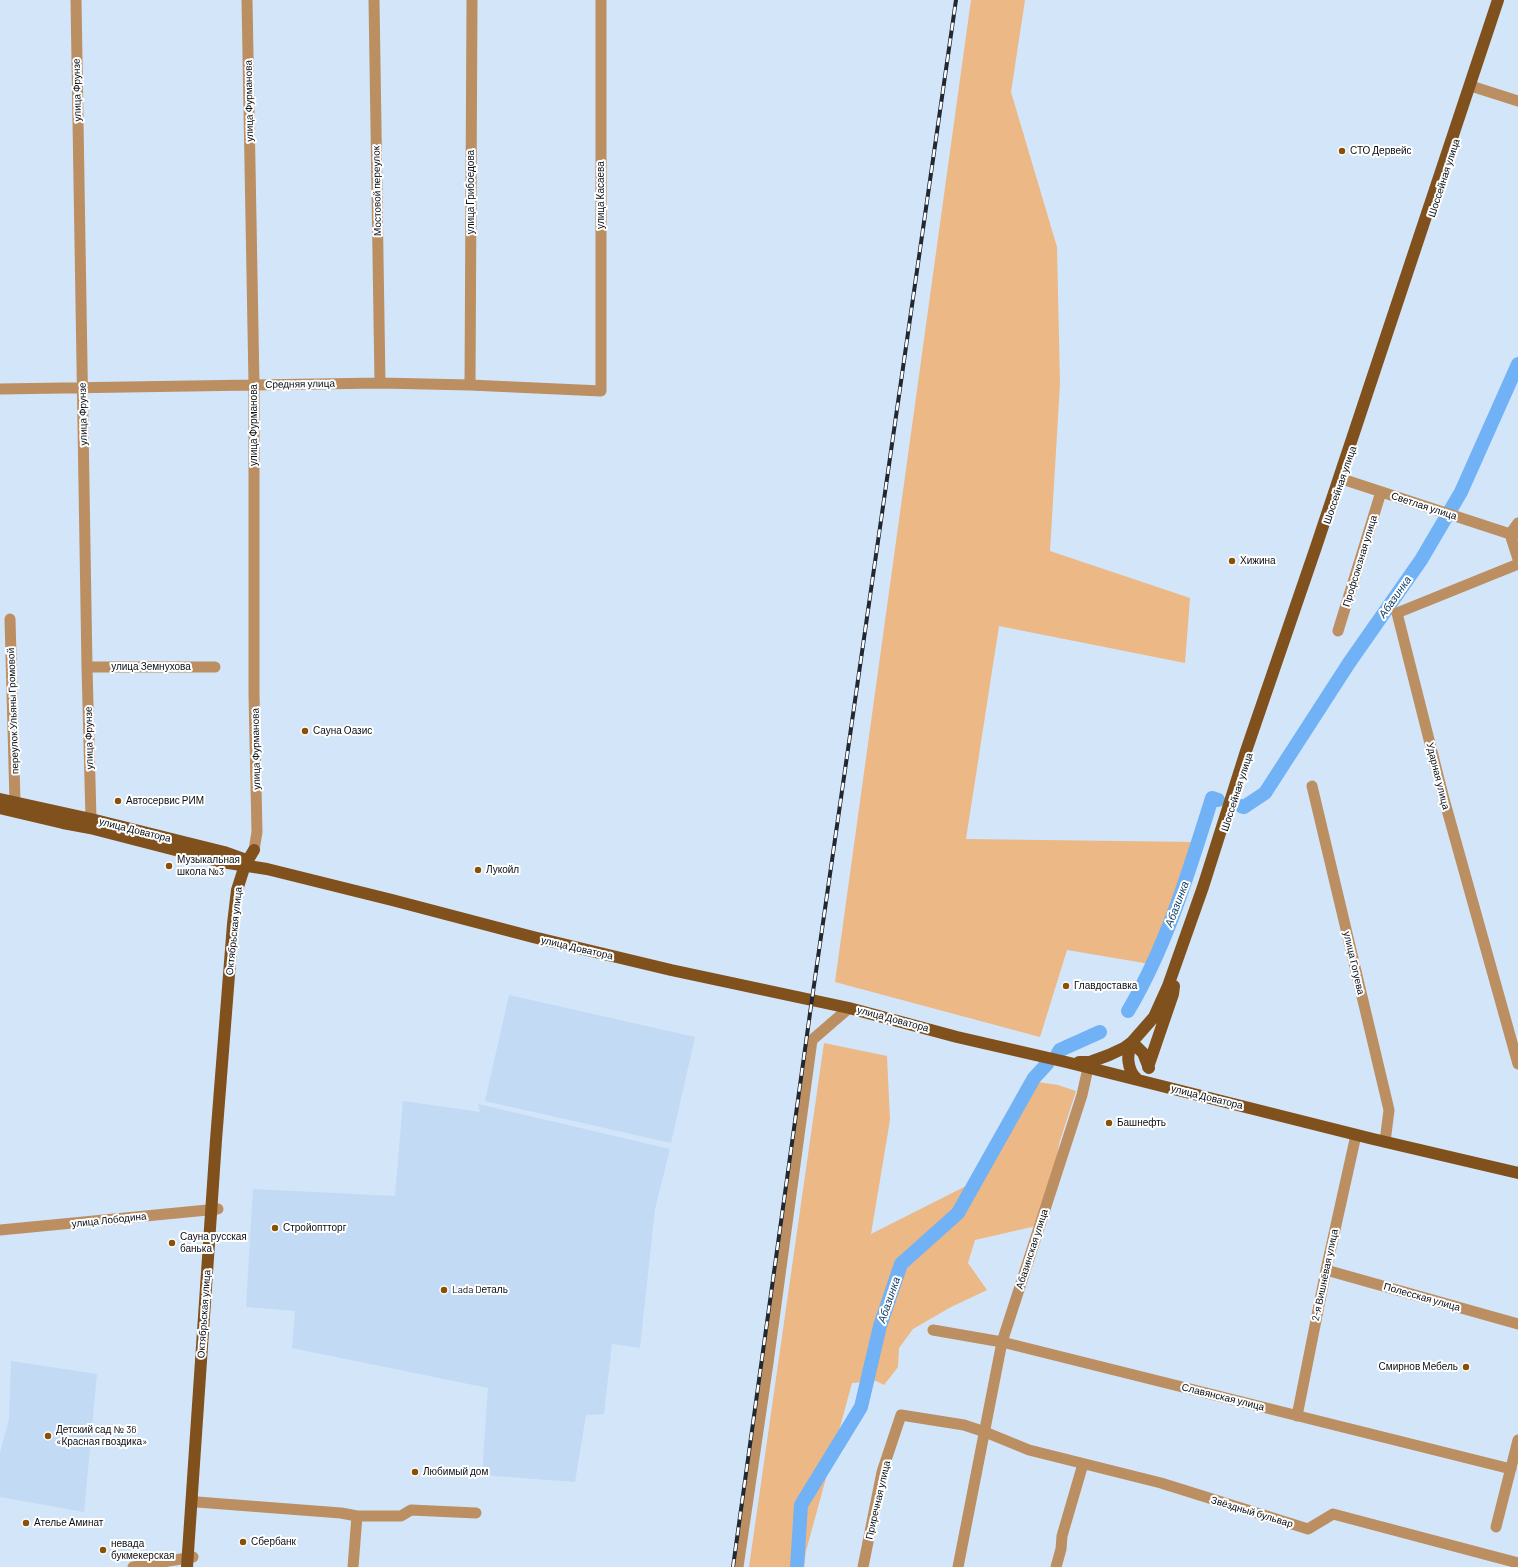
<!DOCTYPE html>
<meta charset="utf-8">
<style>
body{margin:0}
canvas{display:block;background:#d2e5f9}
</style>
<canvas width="1518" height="1567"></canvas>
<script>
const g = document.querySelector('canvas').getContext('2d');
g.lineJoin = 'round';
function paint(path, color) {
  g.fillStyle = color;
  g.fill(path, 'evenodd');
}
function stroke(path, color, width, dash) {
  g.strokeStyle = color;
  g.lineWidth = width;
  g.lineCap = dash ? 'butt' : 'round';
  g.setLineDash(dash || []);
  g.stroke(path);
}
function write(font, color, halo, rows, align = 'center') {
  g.font = font + ' Barlow,sans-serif';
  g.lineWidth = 4;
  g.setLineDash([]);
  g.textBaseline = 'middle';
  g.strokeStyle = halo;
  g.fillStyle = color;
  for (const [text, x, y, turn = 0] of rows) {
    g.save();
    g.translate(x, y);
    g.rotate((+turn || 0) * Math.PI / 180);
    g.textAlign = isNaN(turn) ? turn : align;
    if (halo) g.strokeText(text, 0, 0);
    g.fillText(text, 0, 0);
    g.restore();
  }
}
paint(new Path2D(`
 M509 995 695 1037 671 1143 485 1101Z
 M403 1101 480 1112 478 1104 670 1149 655 1209 640 1348 612 1344 604 1414 586 1415 575 1482 482 1475 488 1388 292 1348 295 1311 246 1307 253 1189 395 1196Z
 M11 1361 97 1374 84 1512 0 1497V1453L9 1419Z`), '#c2daf4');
paint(new Path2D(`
 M971 0H1025L1011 92 1057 247 1060 384 1050 551 1190 598 1185 663 999 626 966 839 1195 842 1150 964 1067 950 1040 1037 835 982Z
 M824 1043 887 1056 890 1120 871 1234 966 1186 1005 1124 1025 1080 1058 1085 1076 1091 1059 1144 1052 1189 1036 1226 975 1240 968 1263 987 1290 951 1307 913 1329 899 1348 898 1367 884 1385 876 1381 852 1383 806 1551 804 1567H749Z`), '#ecb886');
stroke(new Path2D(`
 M1241 806 1244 807 1265 793 1349 663 1421 560 1461 492 1518 364
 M1128 1011C1167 945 1189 871 1212 798L1218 800
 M1058 1053 1060 1050 1100 1032
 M797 1567 801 1505 861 1407 880 1326 901 1264 958 1213 1034 1078 1047 1064`), '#70b2f5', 14);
stroke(new Path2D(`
 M76 0 87 667 91 819 90 827
 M247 0 254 384V694L257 832 254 850
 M374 0 380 383
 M1474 87 1518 101
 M470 385 472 0
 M0 389 380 383 470 385 601 391V0
 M1339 478 1510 534H1518
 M1510 534 1518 559
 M1510 534 1518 523
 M1518 564 1397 613 1444 799 1518 1064
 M10 619 15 802
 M1338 631 1381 492
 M87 667H215
 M1312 786 1389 1110 1385 1142
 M0 1230 218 1209
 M1326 1270 1518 1324
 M933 1330 1002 1342 1511 1469
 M1297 1416 1326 1270 1356 1135
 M197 1502 341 1513 357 1516H401L411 1510 476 1513
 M1496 1527 1518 1440
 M133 1567 193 1557
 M353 1567 357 1516
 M738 1567 768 1363 812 1040 849 1008
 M863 1567 882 1472 901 1415 964 1425 985 1432 1029 1450 1161 1483 1308 1529 1333 1514 1518 1563
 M958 1567 1002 1342 1082 1095 1088 1068
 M1056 1567 1061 1549 1062 1536 1083 1464`), '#bc8f63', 11);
stroke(new Path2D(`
 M0 799 91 819 224 852 246 860
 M0 808 63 823 90 828 222 862 267 869 392 900 533 937 671 970 849 1008 957 1037 1066 1062 1373 1139 1518 1173
 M1132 1042 1143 1053 1149 1068
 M1132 1042C1126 1054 1127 1070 1137 1079
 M1079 1062H1090L1109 1055 1124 1048 1132 1042 1154 1017 1168 986 1203 887 1246 751 1316 547 1498 0
 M1148 1067 1173 994 1174 986
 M187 1567 216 1140 233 924 237 890 245 865 254 850`), '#80511d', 12);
const rail = new Path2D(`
 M733 1567 812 999 956 0`);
stroke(rail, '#202830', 4);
stroke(rail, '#fff', 2.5, [8]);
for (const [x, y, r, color] of [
 [1342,151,4,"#8a5106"],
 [1232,561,4,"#8a5106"],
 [305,731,4,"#8a5106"],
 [118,801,4,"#8a5106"],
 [169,866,4,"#8a5106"],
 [478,870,4,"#8a5106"],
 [1066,986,4,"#8a5106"],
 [1109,1123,4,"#8a5106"],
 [275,1228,4,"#8a5106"],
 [172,1243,4,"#8a5106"],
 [444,1290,4,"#8a5106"],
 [1466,1367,4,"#8a5106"],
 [48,1436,4,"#8a5106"],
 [415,1472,4,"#8a5106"],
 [26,1523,4,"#8a5106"],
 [243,1542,4,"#8a5106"],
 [103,1550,4,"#8a5106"]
]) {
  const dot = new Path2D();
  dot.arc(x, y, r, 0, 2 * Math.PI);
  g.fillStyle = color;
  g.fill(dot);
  stroke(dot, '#fff', 1.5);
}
write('10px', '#080e15', '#fff', [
 ["улица Фрунзе",77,90,-91],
 ["улица Фурманова",249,101,-91],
 ["Шоссейная улица",1444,178,-72],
 ["Мостовой переулок",377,191,-91],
 ["улица Грибоедова",471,192,-90],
 ["улица Касаева",601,195,-90],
 ["Средняя улица",300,384,-1],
 ["улица Фрунзе",83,414,-91],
 ["улица Фурманова",254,425,-90],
 ["Шоссейная улица",1340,485,-71],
 ["Светлая улица",1424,506,18],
 ["Профсоюзная улица",1360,561,-73],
 ["улица Земнухова",151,667],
 ["переулок Ульяны Громовой",13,711,-92],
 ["улица Фрунзе",89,738,-91],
 ["улица Фурманова",256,749,-91],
 ["Ударная улица",1438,776,76],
 ["Шоссейная улица",1237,792,-72],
 ["улица Доватора",135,830,14],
 ["Октябрьская улица",234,931,-84],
 ["улица Доватора",577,948,13],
 ["улица Гогуева",1354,963,77],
 ["улица Доватора",893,1019,15],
 ["улица Доватора",1207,1097,14],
 ["улица Лободина",109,1220,-6],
 ["Абазинская улица",1032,1249,-72],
 ["2-я Вишнёвая улица",1325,1275,-78],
 ["Полесская улица",1422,1297,16],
 ["Октябрьская улица",204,1314,-86],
 ["Славянская улица",1223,1397,14],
 ["Приречная улица",878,1500,-77],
 ["Звёздный бульвар",1252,1512,17]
]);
write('10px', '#080e15', '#fff', [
 ["СТО Дервейс",1350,151],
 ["Хижина",1240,561],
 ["Сауна Оазис",313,731],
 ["Автосервис РИМ",126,801],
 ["Музыкальная",177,860],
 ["школа №3",177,872],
 ["Лукойл",486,870],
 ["Главдоставка",1074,986],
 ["Башнефть",1117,1123],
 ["Стройоптторг",283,1228],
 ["Сауна русская",180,1237],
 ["банька",180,1249],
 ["Lada Dеталь",452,1290],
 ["Смирнов Мебель",1458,1367,"right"],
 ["Детский сад № 36",56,1430],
 ["«Красная гвоздика»",56,1442],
 ["Любимый дом",423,1472],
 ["Ателье Аминат",34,1523],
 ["Сбербанк",251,1542],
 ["невада",111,1544],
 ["букмекерская",111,1556]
], 'left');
write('italic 11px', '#0b3c67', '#fff', [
 ["Абазинка",1395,597,-55],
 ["Абазинка",1177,904,-69],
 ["Абазинка",889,1300,-71]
]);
</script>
